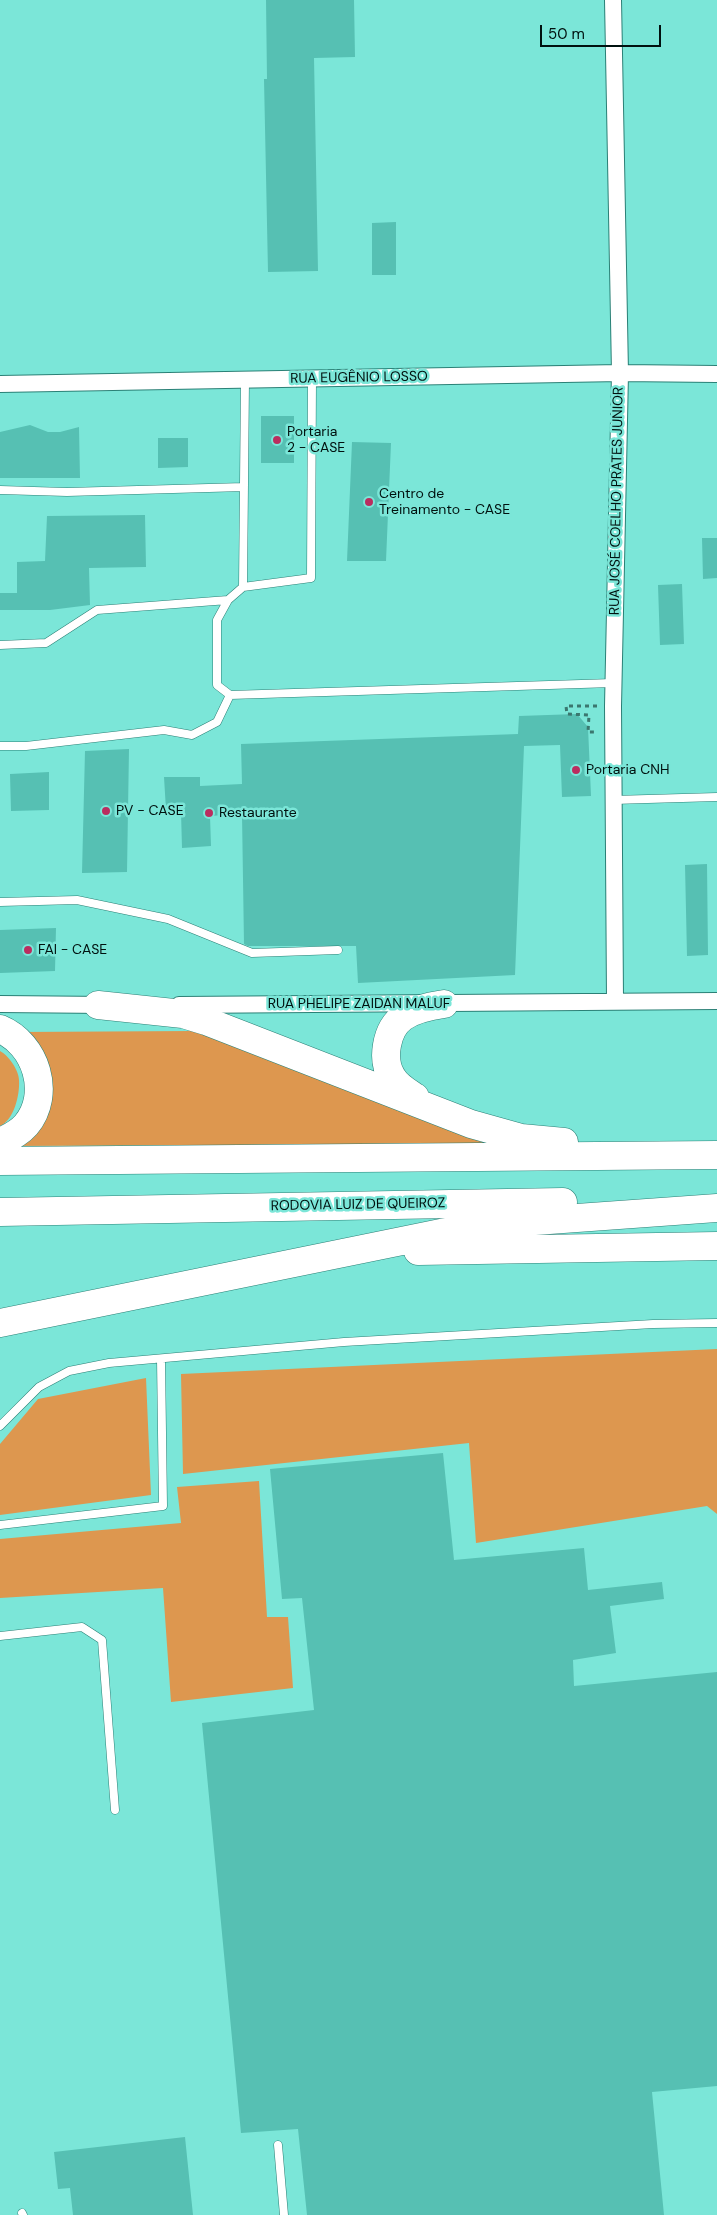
<!DOCTYPE html>
<meta charset="utf-8">
<style>
body{margin:0}
#map{position:relative;width:717px;height:2215px;overflow:hidden;background:#7be6d8;font-family:"DM Sans",sans-serif}
canvas{display:block}
.scale{position:absolute;left:540px;top:25px;width:121px;height:22px;box-sizing:border-box;border:2px solid #00110f;border-top:0;padding-left:6px;font-size:15px;line-height:18px;white-space:nowrap;color:#00110f;-webkit-text-stroke:4px #7be6d8;paint-order:stroke}
</style>
<div id="map">
<canvas width="717" height="2215"></canvas>
<div class="scale">50 m</div>
</div>
<script>
const g = document.querySelector('canvas').getContext('2d');
g.lineJoin = 'round';
function paint(path, color) {
  g.fillStyle = color;
  g.fill(path, 'evenodd');
}
function stroke(path, color, width, dash) {
  g.strokeStyle = color;
  g.lineWidth = width;
  g.lineCap = dash ? 'butt' : 'round';
  g.setLineDash(dash || []);
  g.stroke(path);
}
function write(font, color, halo, rows, align = 'center') {
  g.font = font + ' "DM Sans",sans-serif';
  g.lineWidth = 5;
  g.setLineDash([]);
  g.textBaseline = 'middle';
  g.strokeStyle = halo;
  g.fillStyle = color;
  for (const [text, x, y, turn = 0] of rows) {
    g.save();
    g.translate(x, y);
    g.rotate((+turn || 0) * Math.PI / 180);
    g.textAlign = isNaN(turn) ? turn : align;
    if (halo) g.strokeText(text, 0, 0);
    g.fillText(text, 0, 0);
    g.restore();
  }
}
paint(new Path2D(`
 M193 1031 211 1034 493 1144 6 1146 40 1111 18 1032Z
 M0 1051C8 1055 19 1070 19 1080 20 1095 14 1120 0 1126Z
 M717 1349V1514L707 1506 476 1543 469 1443 183 1474 181 1374Z
 M146 1378 151 1495 0 1515V1444L38 1399Z
 M259 1481 267 1617H288L293 1688 171 1702 163 1588 0 1598V1539L181 1523 177 1487Z`), '#dd974f');
paint(new Path2D(`
 M266 0H354L355 57 314 58 318 271 268 272 264 79H267Z
 M396 222V275H372V223Z
 M261 416H294V463H261Z
 M30 425 48 432H60L79 427 80 478H0V432Z
 M158 438H188V467L158 468Z
 M352 442 391 443 386 561H347Z
 M145 515 146 567 89 568 90 605 50 610H0V593H17V562L45 561 47 516Z
 M702 538H717V578L703 579Z
 M682 584 684 644 660 645 658 585Z
 M577 714 588 727 591 796 562 797 560 745 524 746 515 975 358 983 356 946H248L244 944 242 814 210 816 211 846 182 848 181 812 166 810 164 777H200V786L242 784 241 744 518 734 519 716Z
 M129 749 127 872 82 873 85 751Z
 M49 772V810L11 811 10 774Z
 M707 864 708 955 687 956 685 865Z
 M56 928 55 971 0 973V930Z
 M443 1453 454 1560 584 1548 588 1590 662 1582 664 1599 610 1606 616 1653 573 1660 574 1686 717 1672V2086L652 2092 664 2215H307L298 2129 241 2133 202 1723 314 1710 302 1598 282 1599 270 1469Z
 M185 2137 193 2215H73L70 2188 58 2189 54 2152Z`), '#56c0b3');
const service = new Path2D(`
 M245 380 243 587 311 578 312 379
 M0 490 67 492 244 487
 M228 600 217 620V685L230 695 613 683
 M0 645 46 643 97 610 228 600 243 587
 M0 746H26L164 730 192 735 217 722 230 695
 M613 800 717 797
 M0 902 77 900 168 919 252 953 338 950
 M0 1426 39 1387 69 1371 109 1363 344 1342 653 1324 717 1323
 M0 1525 163 1506 161 1359
 M0 1636 82 1627 102 1640 115 1810
 M278 2145 284 2215
 M22 2213 23 2215`);
const minor = new Path2D(`
 M613 0 620 373 613 706 615 1001
 M0 384 620 373 717 374
 M0 1004 107 1005
 M179 1005 717 1001`);
const motorway = new Path2D(`
 M98 1005 183 1014 206 1021 471 1124 521 1138 564 1142
 M0 1029C36 1044 52 1094 26 1125 19 1133 9 1138 0 1142
 M415 1097C406 1091 397 1086 392 1077 381 1060 386 1029 403 1017 415 1009 430 1006 444 1004
 M0 1161 717 1155
 M0 1212 563 1202
 M418 1251 717 1246
 M0 1323 441 1233 535 1221 717 1208`);
stroke(service, '#2b8076', 9);
stroke(minor, '#2b8076', 18);
stroke(motorway, '#2b8076', 29);
stroke(new Path2D(`
 M597 706H566L567 714 589 715 588 732H597`), '#3b776f', 3, [4, 4]);
stroke(service, '#fff', 8);
stroke(minor, '#fff', 16);
stroke(motorway, '#fff', 28);
for (const [x, y, r, color] of [
 [277,440,5,"#ba2d5f"],
 [369,502,5,"#ba2d5f"],
 [576,770,5,"#ba2d5f"],
 [106,811,5,"#ba2d5f"],
 [209,813,5,"#ba2d5f"],
 [28,950,5,"#ba2d5f"]
]) {
  const dot = new Path2D();
  dot.arc(x, y, r, 0, 2 * Math.PI);
  g.fillStyle = color;
  g.fill(dot);
  stroke(dot, '#7be6d8', 2);
}
write('14px', '#00110f', '#7be6d8', [
 ["RUA EUGÊNIO LOSSO",359,378,-1],
 ["RUA JOSÉ COELHO PRATES JUNIOR",617,501,-89],
 ["RUA PHELIPE ZAIDAN MALUF",359,1004],
 ["RODOVIA LUIZ DE QUEIROZ",358,1205,-1]
]);
write('14px', '#00110f', '#7be6d8', [
 ["Portaria",287,432],
 ["2 - CASE",287,448],
 ["Centro de",379,494],
 ["Treinamento - CASE",379,510],
 ["Portaria CNH",586,770],
 ["PV - CASE",116,811],
 ["Restaurante",219,813],
 ["FAI - CASE",38,950]
], 'left');
</script>
